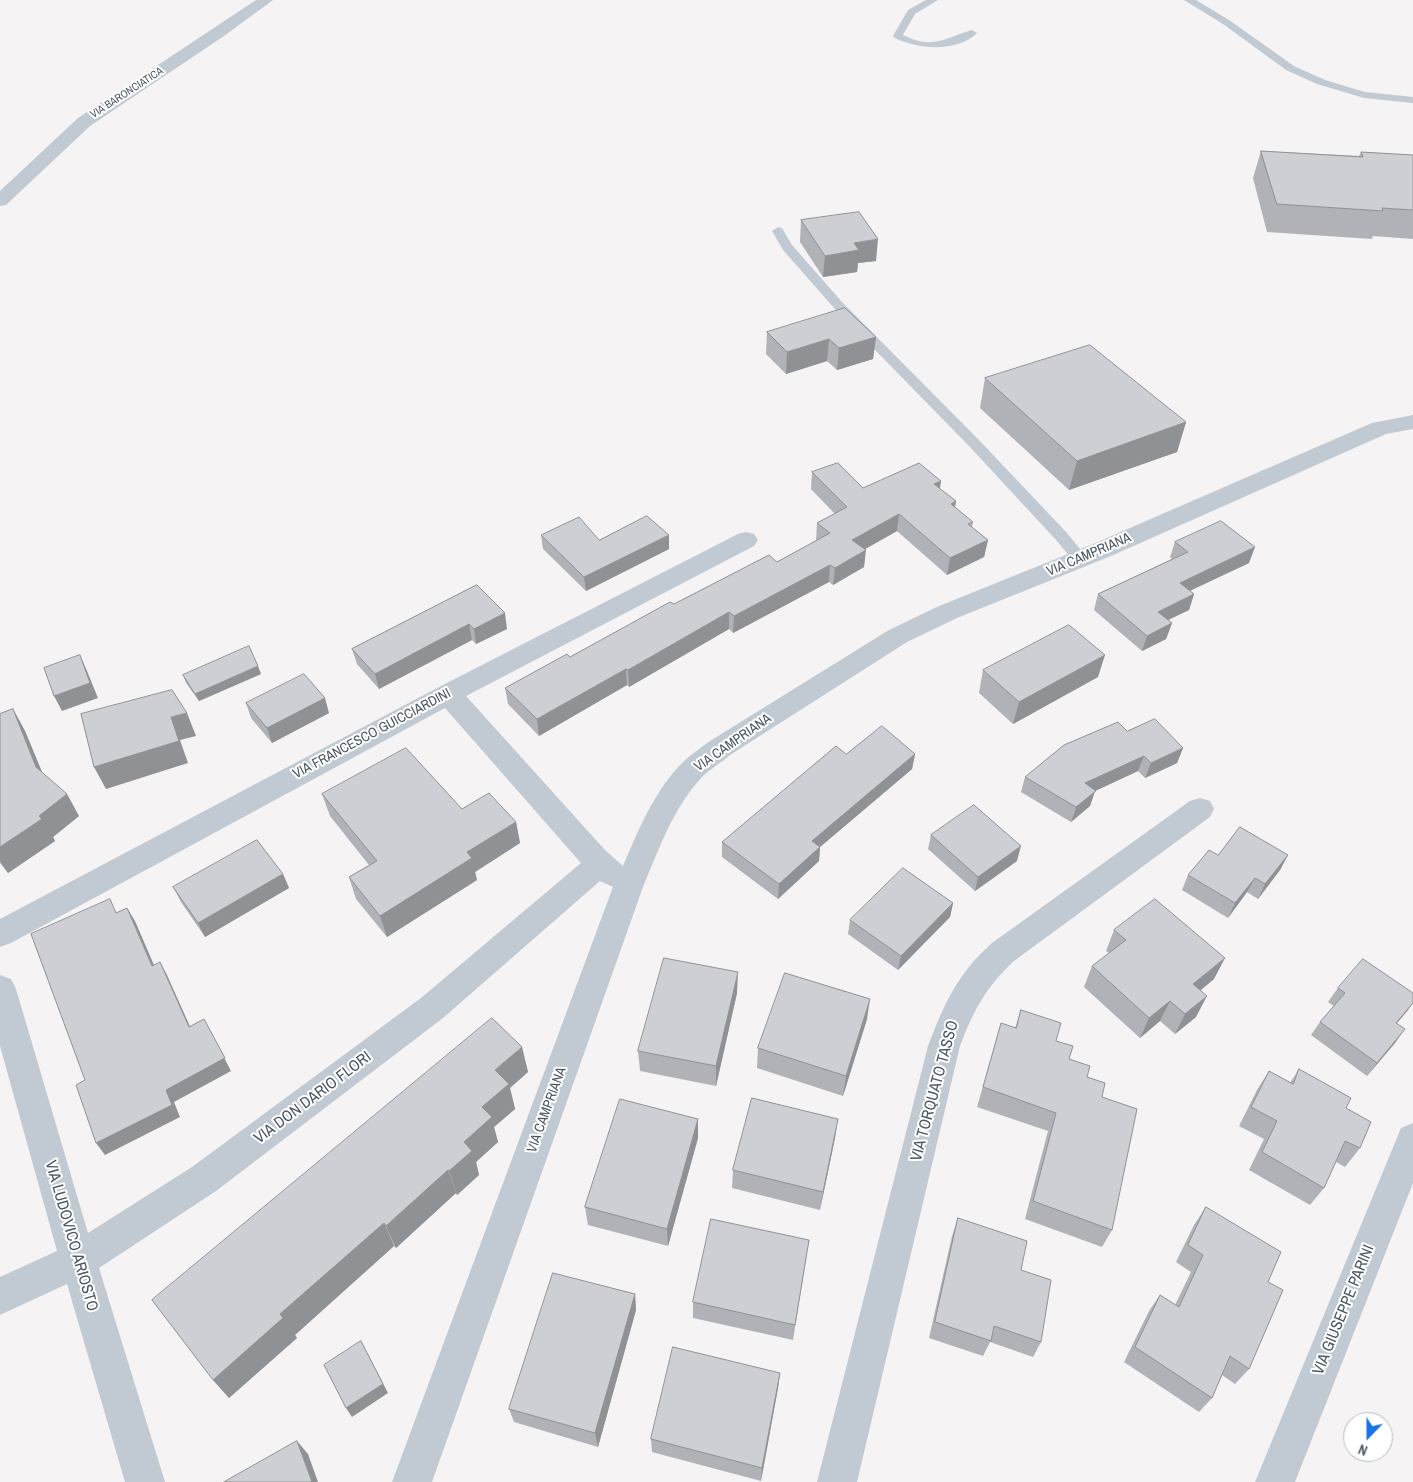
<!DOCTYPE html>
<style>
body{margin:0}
#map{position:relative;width:1413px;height:1482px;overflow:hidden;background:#f5f3f3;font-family:"Archivo Narrow",sans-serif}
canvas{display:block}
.north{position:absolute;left:1343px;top:1412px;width:50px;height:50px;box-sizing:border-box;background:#fff;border:1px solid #b7bbc0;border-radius:50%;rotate:202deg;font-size:14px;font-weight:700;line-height:20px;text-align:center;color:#4a5661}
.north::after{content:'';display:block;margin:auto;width:18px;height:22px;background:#1a73e8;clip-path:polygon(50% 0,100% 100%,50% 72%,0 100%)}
</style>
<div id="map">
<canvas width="1413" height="1482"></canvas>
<div class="north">N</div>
</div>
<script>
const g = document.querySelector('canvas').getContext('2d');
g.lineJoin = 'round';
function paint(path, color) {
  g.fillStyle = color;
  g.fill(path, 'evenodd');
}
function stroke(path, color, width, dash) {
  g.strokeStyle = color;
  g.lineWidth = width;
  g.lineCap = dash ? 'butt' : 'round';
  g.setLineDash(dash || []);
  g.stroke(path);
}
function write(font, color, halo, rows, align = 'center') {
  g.font = font + ' "Archivo Narrow",sans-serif';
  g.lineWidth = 4;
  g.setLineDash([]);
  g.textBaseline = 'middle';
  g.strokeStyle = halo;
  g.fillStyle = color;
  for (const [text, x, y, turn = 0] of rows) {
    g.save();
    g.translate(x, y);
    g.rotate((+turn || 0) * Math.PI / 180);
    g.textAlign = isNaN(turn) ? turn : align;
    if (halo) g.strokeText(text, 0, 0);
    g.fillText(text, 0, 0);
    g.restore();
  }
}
paint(new Path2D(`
 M926 0H938L915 14 903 35C932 50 945 38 972 30L977 33C957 53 917 49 895 38L893 36 908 10Z
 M1184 0H1196L1229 20 1294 66 1325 80 1365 92 1413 97V103L1364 98 1317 84 1286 70 1223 24Z
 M778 227 782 228 792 245 842 302 979 440 1067 533 1088 559 1085 563 1080 564 1075 563 1057 541 969 446 834 308 783 250 772 231Z`), '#c1cad2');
paint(new Path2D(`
 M256 0H273L224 36 90 126 6 205 0 206V191L78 118Z
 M1413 415V429L1386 434 1111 556 957 618 907 642 730 755C721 763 710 769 702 777 673 808 659 849 643 887L432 1482H392L613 887 600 881 443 1018 216 1191 99 1268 165 1482H125L67 1284 0 1315V1277L57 1251 0 1046V975L11 979 16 989 88 1233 192 1167 421 998 581 863 445 708 11 943 0 947V919L439 687 738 534 746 532 754 534 758 540 754 546 466 696 605 850 623 866C639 829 654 791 683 762 691 754 701 748 710 741L889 630 939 606 1093 544 1372 423Z
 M1200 798 1210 801 1214 809 1210 817 1014 961C985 988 974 1010 960 1046L857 1482H817L928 1046C944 1004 958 973 992 943L1190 801Z
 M1413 1123V1183L1295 1482H1255L1401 1128Z`), '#c1cad2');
paint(new Path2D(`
 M1261 151 1359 156 1361 152 1413 155V239L1373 236 1372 239 1267 232 1253 178Z
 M801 220 876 261 858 263 857 272 823 277 800 242Z
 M767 332 876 337 873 359 837 370 827 361 786 374 766 354Z
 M985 378 1186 422 1177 452 1069 490 980 408Z
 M812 472 863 488 941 481 940 489 956 501 955 507 973 522 972 527 988 540 984 557 947 575 897 531 865 549 864 567 833 585 829 582 733 633 729 629 629 687 627 685 539 736 508 704 505 688 570 657 674 604 777 562 816 541V540L817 523 835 514 811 489Z
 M541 535 599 540 669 535V549L586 591 543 549Z
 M1175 542 1249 563 1190 591 1194 594 1189 610 1168 620 1172 623 1166 639 1142 651 1094 610 1098 594 1172 559 1170 557Z
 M477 585 507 629 476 644 472 640 379 689 357 664 352 649Z
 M983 670 1098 677 1013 724 979 693Z
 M261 674 199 701 186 683 183 675Z
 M246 703 329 713 272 743 251 718Z
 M13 709 25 731 42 772 79 816 53 837 55 841 8 873 0 863V714Z
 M1127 731 1183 748 1177 763 1145 778 1138 771 1095 791 1090 806 1071 822 1021 792 1025 777Z
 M846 754H915L912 769 820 847 819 861 778 899 722 857V842Z
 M322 794 462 809 516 822 520 843 475 872 477 880 387 937 356 899 349 877 369 865 330 816Z
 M931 835 1017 861 975 891 928 849Z
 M1218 855H1288L1280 870 1258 899 1247 892 1228 918 1182 890 1188 875Z
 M283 874 289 888 205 937 181 902 173 887Z
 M953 903 950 917 898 970 848 934 850 920Z
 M1114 930 1214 979 1200 991 1196 1017 1175 1034 1160 1021 1140 1038 1084 987 1092 966 1109 953 1106 951Z
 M1338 988 1408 1010 1397 1023 1395 1043 1367 1076 1311 1035 1320 1022 1334 1006 1328 1002Z
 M737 993 716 1086 640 1071 638 1051Z
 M1021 1010 1056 1041 1069 1059 1087 1077 1102 1097 1112 1230 1102 1247 1025 1219 1048 1131 977 1107 1001 1023 1015 1028Z
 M867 1019 843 1096 757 1068 758 1048Z
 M522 1047 528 1072 510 1088 515 1109 494 1127 498 1142 476 1162 479 1175 457 1195 456 1193 396 1248 394 1246 295 1335 297 1338 229 1398 213 1380Z
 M1299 1069 1346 1108 1360 1148 1345 1167 1336 1162 1324 1188 1310 1205 1249 1170 1264 1139 1239 1126 1257 1090 1269 1071 1290 1083Z
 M698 1119V1138L668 1246 588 1225 585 1207Z
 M835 1138 820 1210 732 1188 733 1170Z
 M1206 1207 1268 1282 1249 1369 1235 1384 1222 1375 1212 1398 1199 1412 1124 1362 1149 1311 1160 1295 1175 1305 1191 1272 1176 1262 1194 1225Z
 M958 1218 1021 1270 1041 1342 1033 1357 990 1342 983 1356 929 1338 952 1236Z
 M809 1240 793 1340 693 1318V1302Z
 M635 1294 636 1310 598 1447 514 1422 509 1409Z
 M780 1373 778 1388 761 1481 652 1452 651 1439Z`), '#b0b2b7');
paint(new Path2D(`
 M878 239 876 261 858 263 857 272 823 277 825 256 854 243Z
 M876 337 873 359 837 370 839 348Z
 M829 339 827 361 786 374 787 352Z
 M1186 422 1177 452 1069 490 1077 461Z
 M941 481 938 498 934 484Z
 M956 501 953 518 951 504Z
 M899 514 897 531 851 557 852 540Z
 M669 535V549L586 591 584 577Z
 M988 540 984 557 947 575 950 558Z
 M1255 547 1249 563 1174 598 1180 583Z
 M866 550 864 567 833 585 835 568Z
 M830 565 829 582 733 633 734 616Z
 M1194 594 1189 610 1153 627 1158 612Z
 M729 612V629L629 687 628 670Z
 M505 613 507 629 476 644 474 629Z
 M1172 623 1166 639 1142 651 1147 636Z
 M469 624 472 640 379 689 375 674Z
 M80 655 87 671 98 698 62 711 54 696Z
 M1105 655 1098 677 1013 724 1019 702Z
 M258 666 261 674 199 701 195 694Z
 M626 669 627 685 539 736 537 719Z
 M325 698 329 713 272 743 267 728Z
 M13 709 25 731 49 789 36 767Z
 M187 713 196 736 180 740 188 763 106 789 94 767 171 717Z
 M1183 748 1177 763 1145 778 1151 763Z
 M915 754 912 769 820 847 819 861 778 899 779 884 812 841Z
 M1144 756 1138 771 1095 791 1090 806 1071 822 1085 783Z
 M67 794 79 816 53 837 55 841 8 873 0 861V847L39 816Z
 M516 822 520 843 475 872 477 880 387 937 380 916 467 852Z
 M1021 846 1017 861 975 891 978 877Z
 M1288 855 1280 870 1258 899 1265 884Z
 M283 874 289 888 205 937 198 923Z
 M1255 878 1247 892 1228 918 1235 903Z
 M953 903 950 917 898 970 901 956Z
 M127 908 135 921 160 979 152 966Z
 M1225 958 1214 979 1182 1005 1193 984Z
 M160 962 167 975 196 1040 189 1027Z
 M738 972 737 993 716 1086V1066Z
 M1207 996 1196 1017 1175 1034 1185 1014Z
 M870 999 867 1019 843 1096 846 1076Z
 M1170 1001 1160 1021 1140 1038 1149 1018Z
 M1413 1003 1408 1010 1386 1036 1396 1023Z
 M204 1019 231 1071 174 1102 180 1117 105 1155 96 1143Z
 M1405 1029 1395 1043 1367 1076 1377 1063Z
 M522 1047 528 1072 510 1088 515 1109 494 1127 498 1142 476 1162 479 1175 457 1195 449 1171 482 1107 495 1070Z
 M698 1119V1138L668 1246 667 1229Z
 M838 1119 835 1138 820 1210 823 1192Z
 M448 1170 456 1193 396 1248 386 1226Z
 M384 1223 394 1246 295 1335 297 1338 229 1398 213 1380 280 1314Z
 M635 1294 636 1310 598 1447 595 1433Z
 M361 1341 388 1393 352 1417 346 1408Z
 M780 1373 778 1388 761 1481 762 1468Z
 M297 1441 308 1454 318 1482H312Z`), '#909195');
const building = new Path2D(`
 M1261 151 1363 157 1361 152 1413 155V210L1382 208 1383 211 1277 204Z
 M859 212 878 239 854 243 859 250 825 256 801 220Z
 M845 308 876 337 839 348 829 339 787 352 767 332Z
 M1090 345 1186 422 1077 461 985 378Z
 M838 463 863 488 919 463 941 481 934 484 956 501 951 504 973 522 968 524 988 540 950 558 899 514 852 540 866 550 835 568 830 565 734 616 729 612 628 670 626 669 537 719 505 688 567 654 570 657 670 602 674 604 769 555 777 562 830 533 817 523 847 507 812 472Z
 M647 516 669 535 584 577 541 535 579 517 599 540Z
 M1221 521 1255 547 1180 583 1194 594 1158 612 1172 623 1147 636 1098 594 1188 552 1175 542Z
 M477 585 505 613 474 629 469 624 375 674 352 649Z
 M1069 625 1105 655 1019 702 983 670Z
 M249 646 258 666 195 694 183 675Z
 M80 655 90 683 54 696 44 668Z
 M304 674 325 698 267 728 246 703Z
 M172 690 187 713 171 717 179 741 94 767 81 714Z
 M13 709 36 767 67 794 39 816 42 819 0 847V714Z
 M1155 719 1183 748 1151 763 1144 756 1085 783 1096 791 1076 807 1025 777 1064 745 1118 722 1127 731Z
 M882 726 915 754 812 841 820 847 779 884 722 842 836 746 846 754Z
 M406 748 462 809 489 793 516 822 467 852 472 858 380 916 349 877 377 861 322 794Z
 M974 805 1021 846 978 877 931 835Z
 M1240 827 1288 855 1265 884 1255 878 1235 903 1188 875 1209 850 1218 855Z
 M257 840 283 874 198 923 173 887Z
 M903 868 953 903 901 956 850 920Z
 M110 899 116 913 127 908 152 966 160 962 189 1027 204 1019 225 1058 166 1090 172 1105 96 1143 76 1085 85 1080 31 934Z
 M1155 899 1225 958 1193 984 1207 996 1185 1014 1170 1001 1149 1018 1092 966 1126 940 1114 930Z
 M664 958 738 972 716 1066 638 1051Z
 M1363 959 1413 993V1003L1396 1023 1405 1029 1377 1063 1320 1022 1345 993 1338 988Z
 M785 973 870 999 846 1076 758 1048Z
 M1021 1010 1061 1023 1056 1041 1073 1046 1069 1059 1090 1066 1087 1077 1105 1083 1102 1097 1137 1109 1112 1230 1033 1201 1056 1113 983 1087 1001 1023 1016 1028Z
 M492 1018 522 1047 495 1070 509 1084 482 1107 492 1117 464 1142 472 1151 449 1171 448 1170 386 1226 384 1223 280 1314 283 1318 213 1380 152 1300Z
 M1299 1069 1351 1098 1346 1108 1371 1122 1360 1148 1345 1141 1324 1188 1262 1152 1277 1121 1251 1107 1269 1071 1293 1084Z
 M752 1098 838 1119 823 1192 733 1170Z
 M620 1099 698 1119 667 1229 585 1207Z
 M1206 1207 1281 1252 1268 1282 1283 1290 1249 1369 1230 1356 1212 1398 1135 1347 1160 1295 1179 1307 1203 1255 1188 1245Z
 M958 1218 1027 1241 1021 1270 1051 1280 1041 1342 994 1326 991 1341 935 1322Z
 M711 1219 809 1240 795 1325 693 1302Z
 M553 1273 635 1294 595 1433 509 1409Z
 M361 1341 383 1384 346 1408 324 1365Z
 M673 1347 780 1373 762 1468 651 1439Z
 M297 1441 312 1482H224Z`);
paint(building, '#cdcfd5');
stroke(building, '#909195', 1);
write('11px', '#4a5661', '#fff', [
 ["VIA BARONCIATICA",127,93,-33]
]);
write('14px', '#4a5661', '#fff', [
 ["VIA CAMPRIANA",1089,555,-23],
 ["VIA FRANCESCO GUICCIARDINI",372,734,-28],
 ["VIA CAMPRIANA",733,743,-35],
 ["VIA CAMPRIANA",547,1110,-70]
]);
write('16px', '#4a5661', '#fff', [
 ["VIA TORQUATO TASSO",935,1091,-75],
 ["VIA DON DARIO FLORI",313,1098,-37],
 ["VIA LUDOVICO ARIOSTO",71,1236,74],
 ["VIA GIUSEPPE PARINI",1344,1310,-68]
]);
</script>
